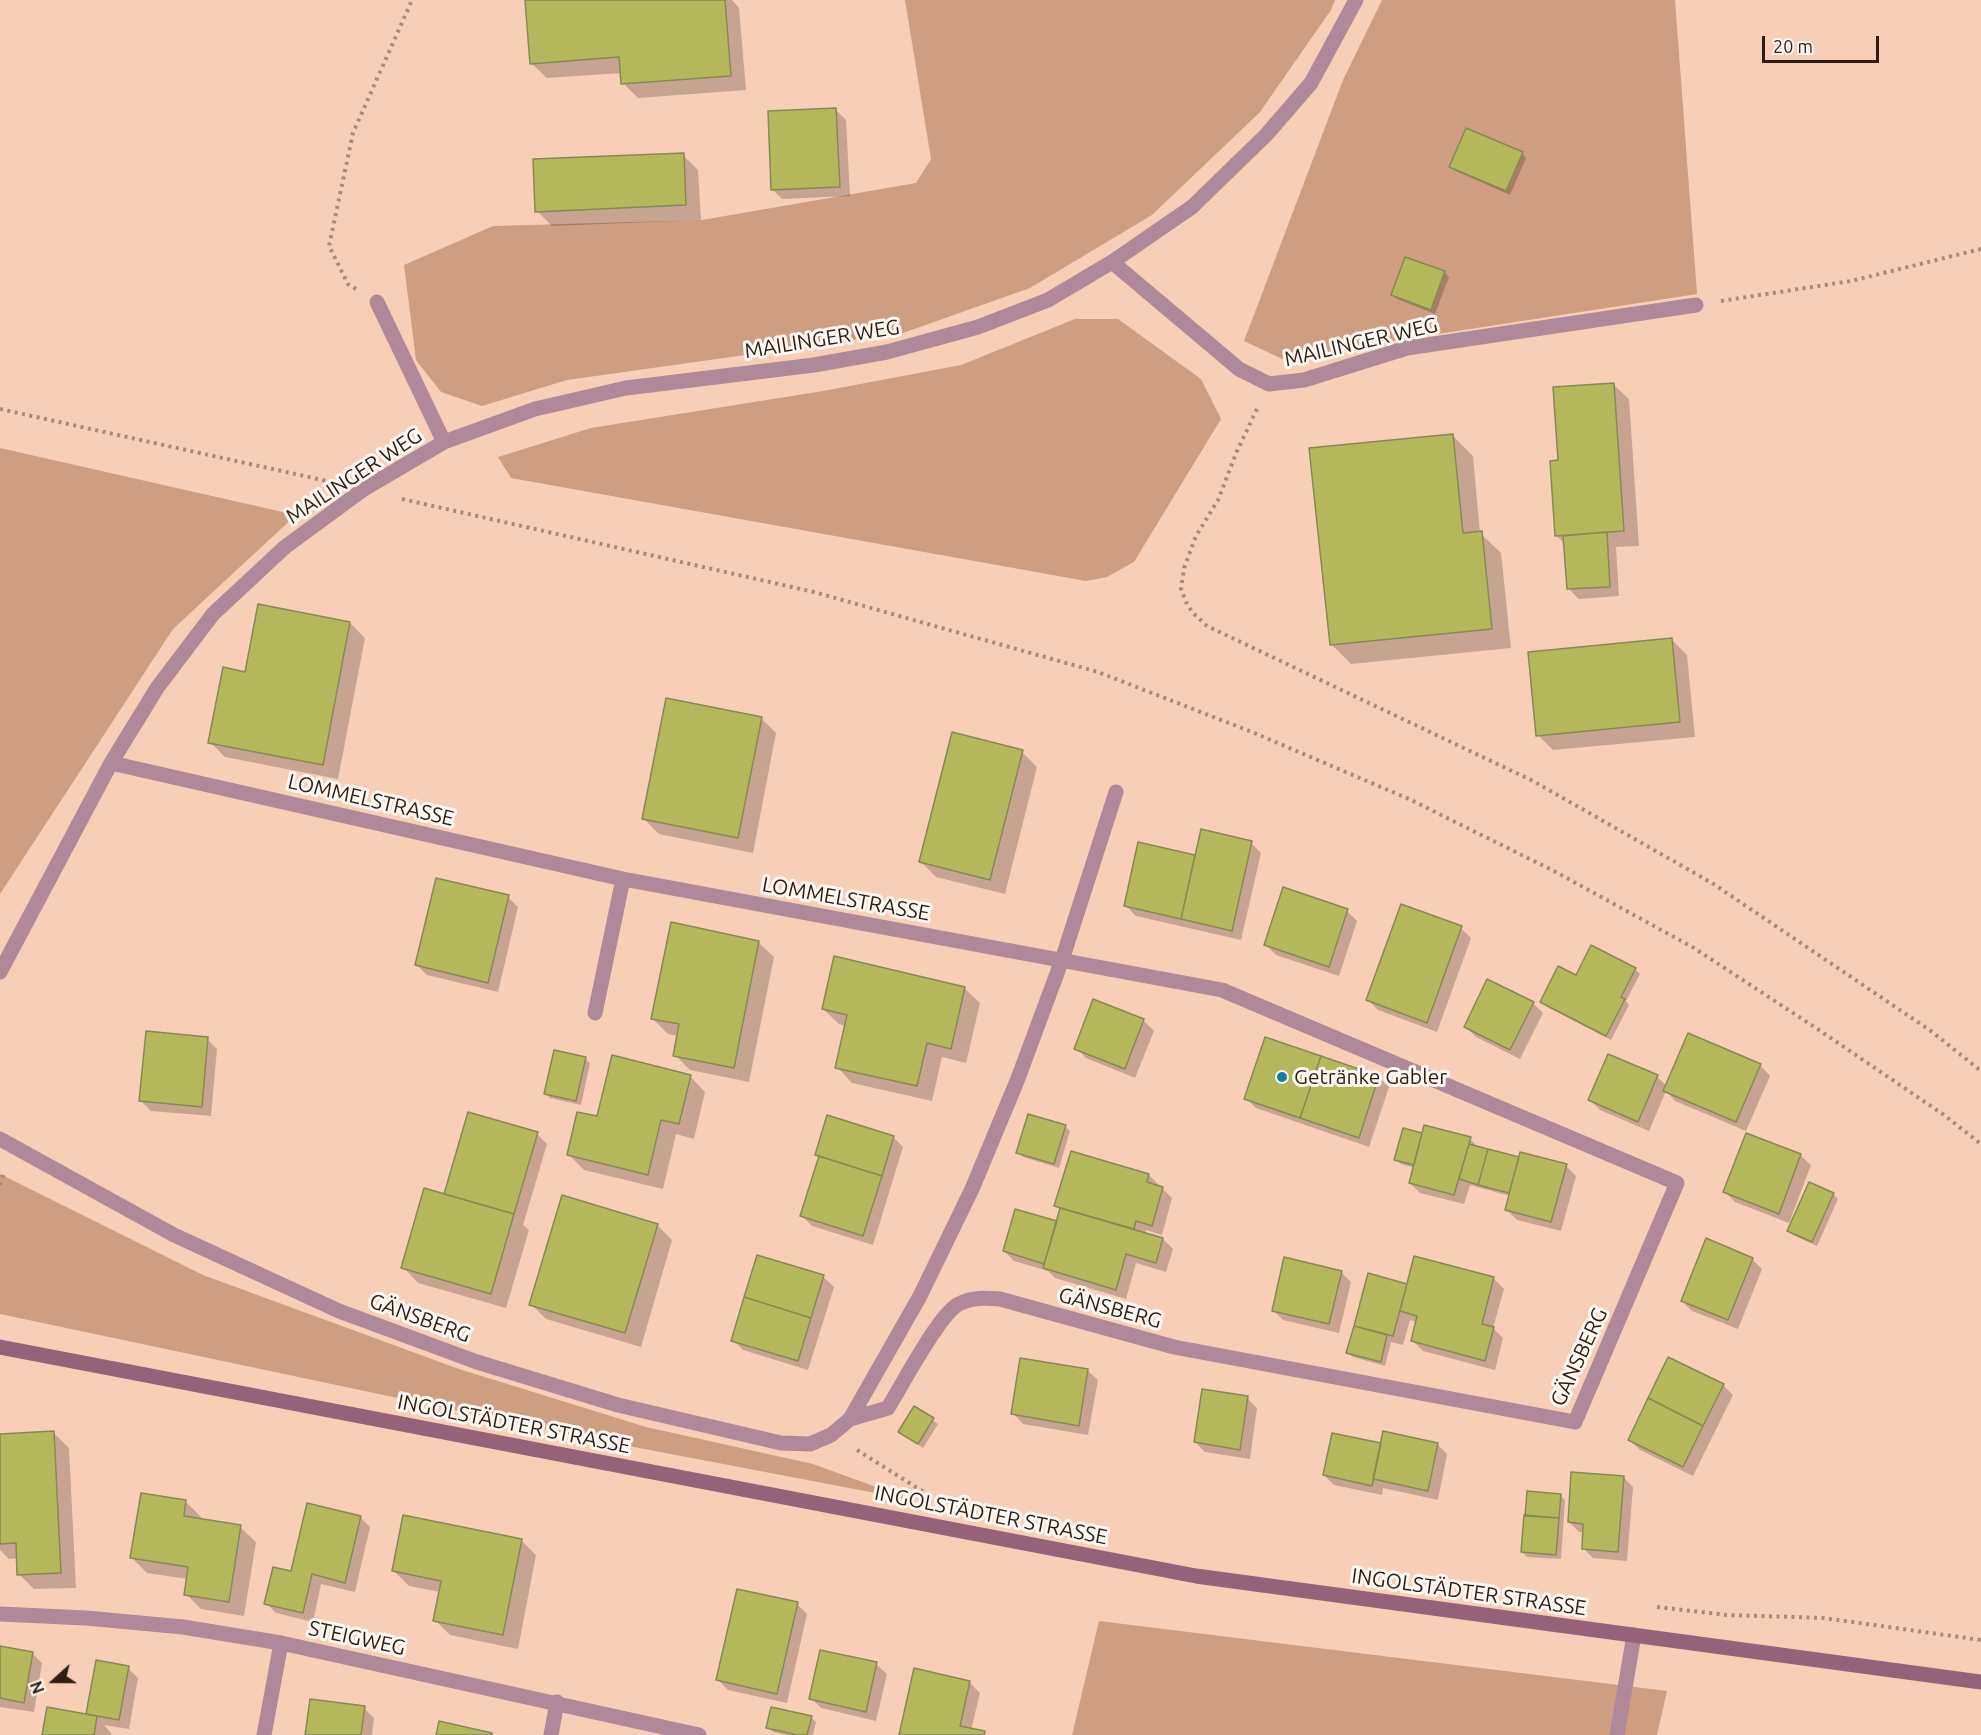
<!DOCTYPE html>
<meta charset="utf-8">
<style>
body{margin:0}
#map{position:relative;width:1981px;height:1735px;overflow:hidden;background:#f9ceb7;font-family:Ubuntu,sans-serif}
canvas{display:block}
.north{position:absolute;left:24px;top:1651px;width:60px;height:60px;-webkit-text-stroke:4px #fef8f5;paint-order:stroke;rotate:249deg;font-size:16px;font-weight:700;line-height:24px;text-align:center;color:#301d12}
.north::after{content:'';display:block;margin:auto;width:21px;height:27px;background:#301d12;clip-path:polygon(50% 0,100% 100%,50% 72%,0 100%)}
.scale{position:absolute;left:1762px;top:36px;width:117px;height:27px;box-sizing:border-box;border:3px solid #301d12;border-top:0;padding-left:8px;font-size:18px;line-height:21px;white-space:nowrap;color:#301d12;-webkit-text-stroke:4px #fef8f5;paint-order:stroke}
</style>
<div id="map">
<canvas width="1981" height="1735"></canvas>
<div class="north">N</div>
<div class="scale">20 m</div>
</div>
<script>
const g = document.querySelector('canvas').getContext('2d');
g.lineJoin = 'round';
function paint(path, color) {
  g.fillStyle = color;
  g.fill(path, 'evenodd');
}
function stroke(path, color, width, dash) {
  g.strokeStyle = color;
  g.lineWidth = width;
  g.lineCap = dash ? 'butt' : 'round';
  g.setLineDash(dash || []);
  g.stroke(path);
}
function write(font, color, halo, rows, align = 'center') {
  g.font = font + ' Ubuntu,sans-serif';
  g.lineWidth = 6;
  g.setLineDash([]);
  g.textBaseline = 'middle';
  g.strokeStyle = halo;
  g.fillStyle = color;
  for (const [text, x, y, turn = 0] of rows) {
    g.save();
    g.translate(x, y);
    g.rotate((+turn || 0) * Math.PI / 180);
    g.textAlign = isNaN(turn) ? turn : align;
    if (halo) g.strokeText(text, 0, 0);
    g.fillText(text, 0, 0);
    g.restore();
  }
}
paint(new Path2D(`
 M905 0H1335L1331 10 1260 112 1152 215 1030 288 903 333 567 380 482 406 441 392 416 360 404 265 493 226 702 220 916 183 931 159Z
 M1382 0H1675L1697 294 1354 347 1291 363 1244 341 1343 80Z
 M1075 319H1118L1201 379 1221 419 1134 562 1107 577 1086 581 511 478 498 457 591 428 823 391 961 365Z
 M0 448 296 515 173 629 0 894Z
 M0 1174 203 1275 459 1369 646 1427 813 1464 912 1500 592 1439 0 1314Z
 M1099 1621 1667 1691 1657 1735H1072Z`), '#cf9e81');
paint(new Path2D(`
 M526 0H732L739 8 746 90 638 98 623 83 622 73 547 78 531 63Z
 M836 110 846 120 850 196 782 199 772 189Z
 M1522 153 1526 158 1510 195 1456 171 1451 166Z
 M683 155 698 170 701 220 552 226 537 211Z
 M1444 272 1449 277 1435 314 1397 299 1392 295Z
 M1613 384 1629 399 1639 546 1616 547 1619 596 1579 599 1569 589 1565 544 1556 535 1560 462Z
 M1453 436 1473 456 1480 533 1501 553 1511 648 1351 664 1331 644Z
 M350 623 365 638 338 779 225 757 210 742 247 674Z
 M1672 640 1687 655 1695 737 1553 750 1538 735Z
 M761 718 776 733 753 853 659 834 644 819Z
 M1022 752 1037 767 1005 894 936 877 920 861Z
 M1251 843 1261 853 1241 940 1136 916 1126 906 1139 844 1197 856Z
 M508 897 518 907 498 992 427 975 417 965Z
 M1347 911 1357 921 1339 976 1276 955 1266 945Z
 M1461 928 1471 938 1437 1032 1378 1010 1368 1000Z
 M758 942 774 957 749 1082 690 1070 675 1055 678 1036 668 1034 653 1019Z
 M1635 969 1640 974 1626 1001 1629 1005 1611 1040 1547 1007 1542 1002 1577 977Z
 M964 988 980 1003 966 1063 942 1057 932 1101 852 1083 837 1067 846 1026 839 1024 823 1009Z
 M1094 1001 1144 1021 1154 1031 1135 1078 1086 1058 1076 1048Z
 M1533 1003 1543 1013 1520 1059 1476 1037 1466 1027Z
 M207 1039 217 1049 211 1116 151 1111 141 1101Z
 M1266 1039 1379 1077 1389 1087 1369 1147 1256 1108 1246 1098Z
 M1609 1056 1657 1077 1667 1086 1760 1065 1770 1076 1746 1131 1675 1101 1666 1091 1649 1131 1600 1110 1590 1100Z
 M585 1059 590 1063 581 1105 550 1098 546 1094Z
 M690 1076 705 1092 694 1139 676 1134 663 1189 584 1170 568 1154 598 1118Z
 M1065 1126 1070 1131 1059 1168 1023 1157 1018 1152Z
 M537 1134 547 1144 523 1225 529 1230 506 1308 418 1283 403 1267 450 1197Z
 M1423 1135 1470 1139 1479 1148 1520 1159 1566 1166 1576 1176 1561 1231 1517 1220 1507 1210 1510 1196 1470 1185 1464 1204 1420 1193 1410 1183 1414 1168 1401 1164 1396 1160Z
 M893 1137 903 1147 873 1245 812 1226 802 1216 820 1157 817 1154Z
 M1800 1155 1811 1165 1789 1223 1735 1202 1725 1192Z
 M1149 1175 1159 1185 1158 1187 1162 1188 1172 1198 1162 1235 1146 1230 1145 1234 1163 1239 1173 1249 1166 1272 1136 1263 1126 1299 1055 1278 1048 1271 1014 1261 1004 1251 1058 1223 1061 1211 1056 1205Z
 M1833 1194 1838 1199 1817 1246 1793 1235 1789 1231Z
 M657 1225 672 1240 641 1347 546 1319 531 1304Z
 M1415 1258 1494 1279 1504 1289 1493 1328 1503 1338 1495 1370 1423 1351 1413 1341 1417 1322 1410 1320 1403 1345 1391 1342 1385 1366 1353 1357 1348 1353 1369 1275 1408 1286Z
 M1752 1259 1762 1269 1738 1329 1692 1311 1682 1301Z
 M1341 1272 1351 1282 1339 1333 1283 1320 1273 1310Z
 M823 1277 834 1287 808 1370 743 1350 733 1340Z
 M1087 1370 1098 1380 1088 1435 1023 1424 1013 1413Z
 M1723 1385 1733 1395 1693 1476 1640 1450 1630 1440Z
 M1247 1398 1257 1408 1250 1459 1205 1452 1195 1442Z
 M915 1408 938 1424 923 1448 900 1432Z
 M54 1433 69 1448 76 1588 34 1589 19 1574 18 1558 9 1559 0 1550V1435Z
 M1437 1444 1447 1454 1438 1500 1383 1488 1382 1495 1334 1485 1324 1475 1382 1445Z
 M1623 1477 1633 1487 1627 1561 1593 1558 1583 1548 1584 1532H1579L1569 1522Z
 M1560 1495 1565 1500 1561 1559 1527 1557 1522 1552Z
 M185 1501 201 1517 200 1521 240 1527 256 1542 244 1616 201 1609 186 1594 188 1579 147 1573 132 1558Z
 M360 1517 370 1527 355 1592 321 1584 313 1622 276 1613 266 1603 292 1573Z
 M521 1540 536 1555 518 1649 450 1635 435 1620 440 1592 409 1586 394 1571Z
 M797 1604 807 1614 787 1703 728 1690 718 1680Z
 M0 1651 32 1653 42 1663 34 1712 0 1707Z
 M97 1662 128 1668 138 1678 129 1729 104 1725 111 1733V1735H44L87 1716Z
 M876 1664 887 1674 876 1721 821 1708 811 1698Z
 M970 1683 980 1693 971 1730 984 1733 986 1735H901Z
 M364 1708 374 1718 372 1735H307Z
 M811 1717 816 1722 813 1735H786L773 1732 768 1727Z`), '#0003');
const building = new Path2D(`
 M525 0H725L731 76 621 84 619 57 530 64Z
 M836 108 840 187 771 190 768 111Z
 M1466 128 1523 152 1506 191 1449 167Z
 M684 153 686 205 535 212 533 159Z
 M1405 257 1445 271 1431 310 1391 295Z
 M1614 383 1624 531 1555 536 1550 461 1558 460 1553 387Z
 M1453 434 1463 533 1482 531 1492 629 1330 645 1309 448Z
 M1607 532 1610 587 1567 589 1563 536Z
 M258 604 350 622 323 765 208 743 223 667 245 672Z
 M1672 638 1680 722 1536 736 1528 652Z
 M666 698 762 717 738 838 642 819Z
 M952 732 1023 750 990 880 919 862Z
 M1201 829 1252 841 1232 931 1181 919Z
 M1138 842 1195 855 1181 919 1124 906Z
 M436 878 509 895 488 983 415 965Z
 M1283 887 1348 909 1329 967 1264 945Z
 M1401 904 1462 926 1427 1023 1366 1000Z
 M671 922 759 941 734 1068 673 1056 679 1024 651 1019Z
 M1591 945 1636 968 1621 997 1625 999 1606 1036 1540 1002 1558 966 1576 975Z
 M834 956 965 987 951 1049 927 1043 917 1086 835 1068 847 1015 822 1009Z
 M1487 979 1534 1002 1510 1050 1464 1027Z
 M1093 999 1144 1019 1125 1069 1074 1049Z
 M146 1031 208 1037 202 1107 139 1101Z
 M1688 1033 1761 1064 1736 1122 1663 1091Z
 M1265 1037 1321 1056 1300 1118 1244 1099Z
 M554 1050 586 1057 576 1101 544 1094Z
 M1608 1054 1658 1075 1638 1122 1588 1100Z
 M612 1055 691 1075 679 1124 661 1120 648 1175 567 1155 577 1112 597 1116Z
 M1321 1056 1379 1076 1359 1138 1300 1118Z
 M468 1112 538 1132 514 1214 444 1194Z
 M1028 1114 1066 1125 1054 1164 1016 1153Z
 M827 1115 894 1136 882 1176 815 1155Z
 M1424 1125 1471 1137 1454 1195 1409 1183Z
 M1403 1128 1422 1133 1414 1165 1394 1160Z
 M1746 1133 1801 1154 1779 1214 1723 1192Z
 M1469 1144 1488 1149 1478 1185 1459 1179Z
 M1488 1149 1519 1157 1509 1193 1478 1185Z
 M1071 1151 1149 1174 1147 1182 1163 1187 1152 1226 1136 1221 1134 1229 1054 1206Z
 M1520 1152 1567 1164 1551 1222 1505 1210Z
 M819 1156 882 1176 863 1236 800 1216Z
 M1809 1182 1834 1193 1812 1242 1787 1231Z
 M424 1188 514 1214 491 1294 401 1268Z
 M562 1195 658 1224 625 1333 529 1305Z
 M1060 1208 1163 1238 1156 1263 1126 1254 1116 1290 1043 1268Z
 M1015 1209 1057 1221 1044 1264 1003 1251Z
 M1706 1238 1753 1258 1728 1320 1681 1301Z
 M757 1255 824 1275 811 1318 744 1297Z
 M1414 1256 1494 1277 1482 1324 1494 1327 1485 1361 1411 1341 1417 1316 1400 1311Z
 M1284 1257 1342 1271 1329 1324 1272 1311Z
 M1368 1273 1407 1284 1393 1336 1354 1326Z
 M744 1297 811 1318 798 1361 731 1341Z
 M1354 1326 1387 1335 1381 1362 1346 1353Z
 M1668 1357 1724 1384 1703 1426 1648 1398Z
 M1020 1358 1088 1369 1079 1426 1011 1414Z
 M1202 1389 1248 1396 1240 1450 1194 1442Z
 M1648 1398 1703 1426 1683 1467 1628 1440Z
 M914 1406 934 1418 918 1444 898 1432Z
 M54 1431 61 1573 17 1575 16 1543 0 1544V1434Z
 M1383 1431 1438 1443 1428 1491 1373 1479Z
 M1332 1433 1381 1443 1372 1486 1323 1475Z
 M1571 1472 1624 1476 1618 1552 1582 1549 1583 1524 1568 1522Z
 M1527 1491 1561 1494 1559 1518 1525 1516Z
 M141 1493 186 1500 184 1516 241 1525 229 1602 184 1595 188 1567 130 1558Z
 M307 1503 361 1516 345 1583 312 1574 303 1613 264 1604 273 1567 291 1571Z
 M403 1515 522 1539 503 1635 433 1621 441 1581 392 1571Z
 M1524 1515 1559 1518 1556 1555 1521 1552Z
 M737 1589 798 1602 777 1694 716 1680Z
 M0 1646 33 1652 24 1703 0 1698Z
 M820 1650 877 1662 866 1712 809 1699Z
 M96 1660 129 1666 119 1720 86 1714Z
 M914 1668 970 1681 960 1726 985 1731 984 1735H899Z
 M310 1699 365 1706 361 1735H305Z
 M47 1707 97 1716 94 1735H42Z
 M771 1707 812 1716 807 1735H798L766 1728Z
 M439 1721 492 1733V1735H436Z`);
paint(building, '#b4b75c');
stroke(building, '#878955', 1.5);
stroke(new Path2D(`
 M356 289 348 284 329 246 353 133 412 0
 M1721 301 1851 281 1981 249
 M0 409 327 481
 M1257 409 1237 451 1218 500 1196 536 1184 568 1181 589 1186 602 1192 612 1207 626 1533 781 1712 883 1931 1031 1981 1071
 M402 499 814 592 1098 672 1252 732 1409 799 1554 871 1694 948 1819 1030 1944 1115 1981 1144
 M0 1185 5 1171
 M857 1450 927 1494
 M1657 1607 1727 1615 1824 1618 1981 1640`), '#ab8977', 4, [3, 4.5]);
stroke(new Path2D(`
 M377 302 444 442`), '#af8899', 15);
stroke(new Path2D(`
 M1112 262 1239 369 1269 384 1304 380 1407 348 1696 305
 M111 763 623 879 1222 990 1677 1183 1575 1422 1174 1347 1000 1299C986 1298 972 1297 959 1304 940 1312 901 1387 888 1408L850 1419
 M0 972 111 763 157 688 213 614 285 547 364 489 444 442 535 409 626 388 814 365 887 352 978 327 1048 300 1112 262 1192 207 1267 134 1311 83 1356 0
 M595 1013 623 879
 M0 1139 174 1235 339 1311 477 1362 618 1405 781 1443 810 1444 831 1435 850 1419 920 1296 972 1189 1017 1081 1062 960 1116 792
 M0 1614 86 1618 183 1627 281 1643 699 1735
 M264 1735 281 1643
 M551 1735 557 1702
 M1617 1735 1634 1635`), '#af8899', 15);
stroke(new Path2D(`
 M0 1347 1196 1576 1981 1682`), '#98617a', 15);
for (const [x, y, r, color] of [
 [1282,1077,6,"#107ea7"]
]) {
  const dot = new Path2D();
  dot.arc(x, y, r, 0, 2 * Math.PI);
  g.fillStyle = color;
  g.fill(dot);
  stroke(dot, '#fef8f5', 2);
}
write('21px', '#301d12', '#fef8f5', [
 ["MAILINGER WEG",822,339,-9],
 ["MAILINGER WEG",1361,342,-13],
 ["MAILINGER WEG",354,476,-33],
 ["LOMMELSTRASSE",371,800,13],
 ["LOMMELSTRASSE",846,899,10],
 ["GÄNSBERG",1110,1308,15],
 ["GÄNSBERG",420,1318,20],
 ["GÄNSBERG",1579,1357,-65],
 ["INGOLSTÄDTER STRASSE",514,1424,11],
 ["INGOLSTÄDTER STRASSE",991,1515,11],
 ["INGOLSTÄDTER STRASSE",1469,1592,8],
 ["STEIGWEG",357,1638,12]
]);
write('21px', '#301d12', '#fef8f5', [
 ["Getränke Gabler",1294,1077]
], 'left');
</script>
